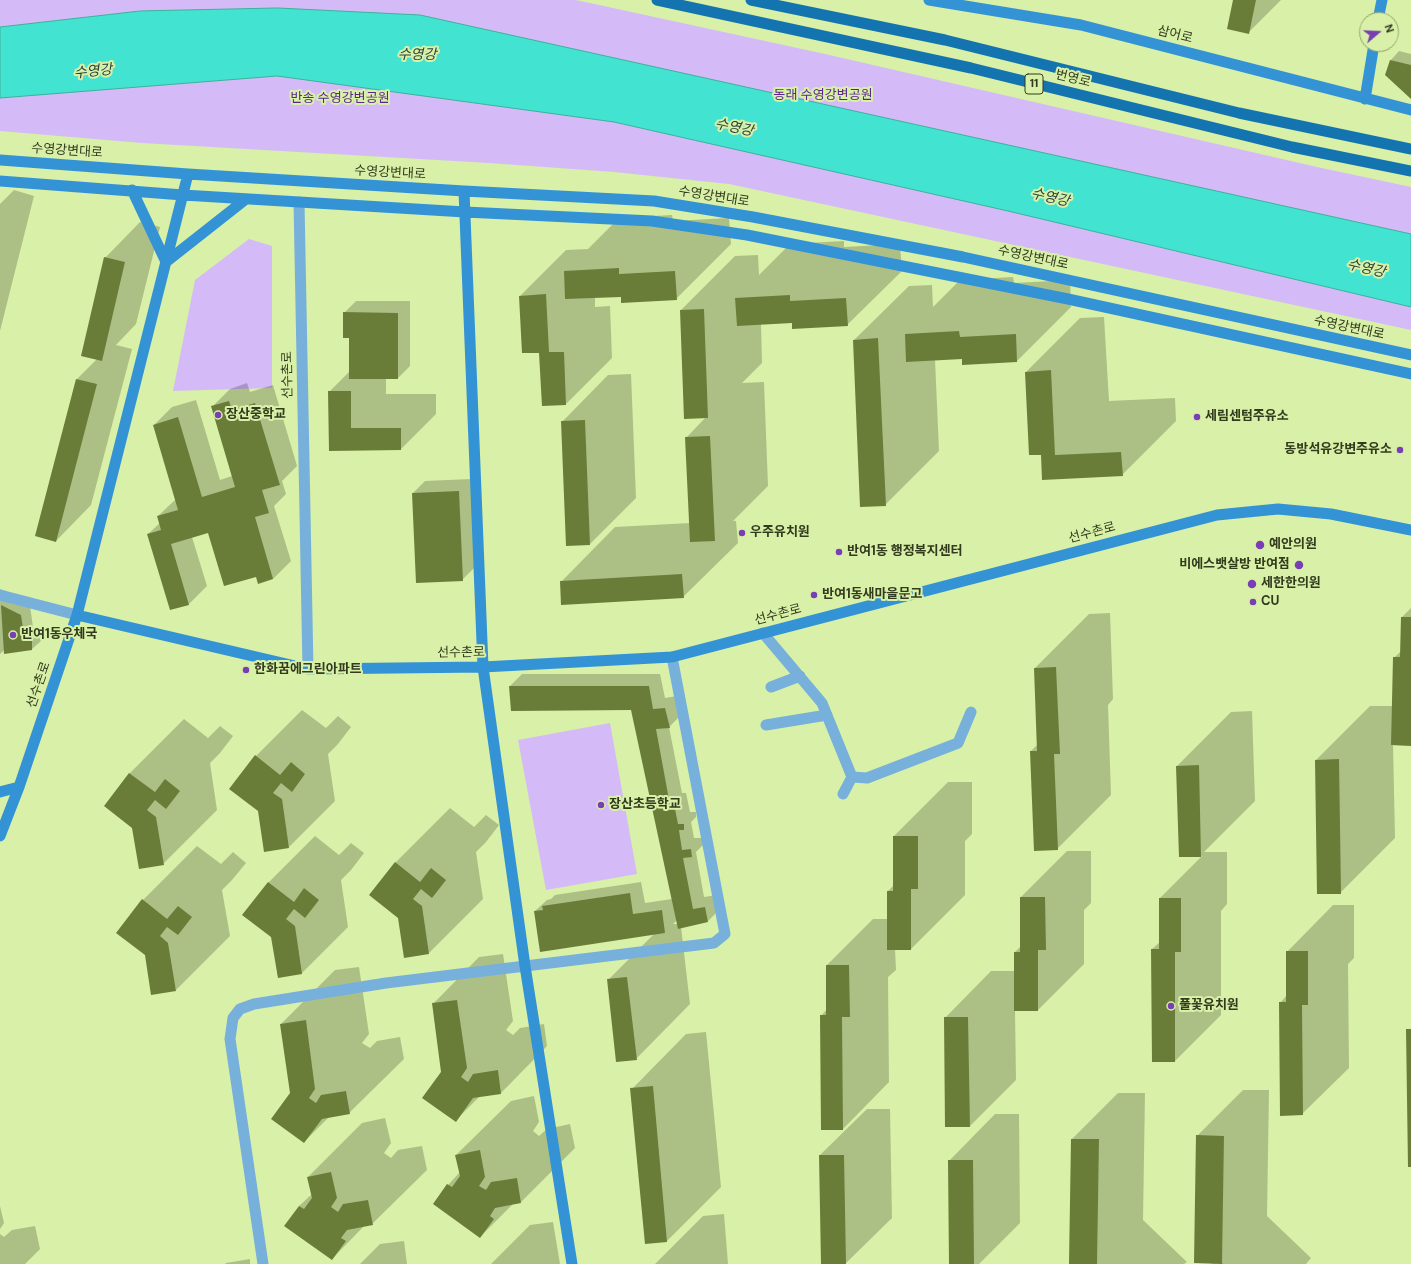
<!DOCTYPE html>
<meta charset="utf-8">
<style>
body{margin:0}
#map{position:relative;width:1411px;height:1264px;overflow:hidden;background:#d8f0a7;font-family:"DM Sans",sans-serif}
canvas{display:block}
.north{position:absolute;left:1359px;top:12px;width:40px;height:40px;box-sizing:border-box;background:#d8f0a7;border:1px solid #96a870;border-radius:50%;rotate:71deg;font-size:11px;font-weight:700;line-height:16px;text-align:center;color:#323b1e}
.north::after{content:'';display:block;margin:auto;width:14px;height:18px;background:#793eb4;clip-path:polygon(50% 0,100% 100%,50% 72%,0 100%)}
</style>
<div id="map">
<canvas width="1411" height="1264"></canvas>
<div class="north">N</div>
</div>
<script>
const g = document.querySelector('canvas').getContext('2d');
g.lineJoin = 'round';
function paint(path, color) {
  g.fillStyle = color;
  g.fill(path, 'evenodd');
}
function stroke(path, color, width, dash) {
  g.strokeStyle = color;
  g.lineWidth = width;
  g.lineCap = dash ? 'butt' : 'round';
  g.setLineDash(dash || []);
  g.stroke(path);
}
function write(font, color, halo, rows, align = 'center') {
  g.font = font + ' "DM Sans","Noto Sans KR",sans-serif';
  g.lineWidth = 4;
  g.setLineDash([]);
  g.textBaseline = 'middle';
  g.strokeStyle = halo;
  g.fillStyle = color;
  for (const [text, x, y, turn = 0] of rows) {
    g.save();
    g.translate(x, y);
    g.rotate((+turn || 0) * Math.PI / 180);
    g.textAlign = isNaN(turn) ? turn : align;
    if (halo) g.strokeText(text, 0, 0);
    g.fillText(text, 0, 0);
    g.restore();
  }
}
paint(new Path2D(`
 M0 0H576L825 54 1317 167 1411 187V330L729 184 614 172 489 163 142 143 0 131Z
 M249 239 272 246V388L173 391 195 280Z
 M610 723 637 874 546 890 518 740Z`), '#d4bbf7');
const water = new Path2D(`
 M278 8 420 15 1411 234V307L1008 211 614 122 277 76 0 98V27L140 11Z`);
paint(water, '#42e4d1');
stroke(water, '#3db19b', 1);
paint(new Path2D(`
 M1234 0H1281L1248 33Z
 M1399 51 1411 54V98L1387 75 1391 60Z
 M14 190 34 196 0 331V204Z
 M672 215 673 221 729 218 731 244 676 299 622 296 595 297V307L610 306 612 358 566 404 543 405 540 351 520 296 566 250 588 249 619 218Z
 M140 222 160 227 136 324 116 345 132 349 91 505 56 541 36 535 77 379 97 359 105 258Z
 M844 241V247L900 244 902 271 847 325 793 322 761 324 762 363 742 383 764 382 768 486 733 521H736L738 543 683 597 561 582 615 527 690 523 686 438 706 417 681 310 735 256 758 255 759 275 790 244Z
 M1013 277 1014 283 1070 280 1071 307 1017 361 963 364V358L935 359 939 451 885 505 854 340 909 286 932 285 933 307 960 280Z
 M356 301H410V366L398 378H386V394H436V414L401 449 330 450 329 392 350 371V337L344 313Z
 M1104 317 1109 401 1175 398 1176 421 1122 475 1042 454H1030L1026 372 1080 318Z
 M631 374 636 498 590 544 562 422 608 375Z
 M247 383 250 392 273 385 297 466 282 481 286 494 274 506 291 561 273 579 256 576 209 532 192 537 207 586 189 604 171 609 148 534 160 523 158 516 176 499 154 425 172 407 196 400 220 480 232 476 212 407 230 389Z
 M471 479 474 568 462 580 413 493 425 481Z
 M0 589 6 591 7 600 30 606 33 627H40L41 641 32 649H5L0 654Z
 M1411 608V745L1393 744 1395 838 1340 893 1316 760 1370 706H1393L1394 658 1402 650V617Z
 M1110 613 1113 699 1108 705 1111 795 1057 849 1031 751 1038 744 1035 668 1089 614Z
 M522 674H660L665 698 677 696 681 715 669 727 682 793H686L690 812H696V817L691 822 694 838H702L704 844 696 852 704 897 717 895 720 909 708 921 681 927 690 1004 636 1059 608 980 654 934 535 911 547 900 551 899 555 895 641 882 645 903 672 899 632 709 510 686ZM677 920 678 924H673Z
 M302 710 326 728 338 716 351 727 338 744 328 754 335 801 289 847 256 756Z
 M1252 711 1255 801 1204 852H1227V904L1221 911V1015L1175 1061H1153L1152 949 1160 942V898L1202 856H1180L1177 766 1231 712Z
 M184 719 208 738 220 726 233 736 220 753 210 763 217 810 163 864 133 828 105 806 130 773Z
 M948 782H972V834L965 841V895L911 949H895L896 970 888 977 889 1082 843 1129 821 1016 827 1009V965L873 919H888V891L894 885V836Z
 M450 808 474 827 486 815 499 825 486 842 476 852 483 899 429 953 405 957 399 917 371 895 396 862Z
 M315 836 339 855 351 843 364 853 351 870 341 880 348 927 302 973 278 977 272 937 244 915 269 882Z
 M197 846 221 864 233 852 246 863 232 880 222 890 230 936 176 990 143 900Z
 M1067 851H1091V903L1084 910V964L1038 1010H1015L1016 1080 970 1126 945 1018 991 971H1015V952L1021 946V897Z
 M1333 905H1354V958L1348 964 1349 1068 1302 1114 1280 1003 1287 995V952Z
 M503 954 513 1021 506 1030 513 1035 520 1028 544 1024 547 1046 501 1093 480 1096 455 1121 442 1072 433 1004 479 957Z
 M359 967 369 1034 362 1043 370 1048 377 1041 400 1037 404 1059 349 1113 329 1117 304 1142 291 1093 281 1024 335 970Z
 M706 1032 721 1187 667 1241 646 1243 632 1089 686 1034Z
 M1243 1090H1269L1267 1216 1311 1258 1306 1264H1211L1213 1262 1197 1136Z
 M1118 1093H1145L1143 1220 1187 1262 1184 1264H1070L1072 1139Z
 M534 1096 539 1122 533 1131 539 1136 547 1129 570 1124 575 1148 521 1202 514 1203 480 1237 448 1185 460 1172 456 1155 511 1101Z
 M867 1109H890L892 1218 845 1264H822L820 1155Z
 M995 1114H1019L1020 1223 979 1264H950L949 1161Z
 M385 1118 391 1143 384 1153 391 1158 398 1150 422 1146 427 1170 372 1224 365 1225 332 1259 299 1206 312 1194 308 1177 362 1123Z
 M0 1206 4 1223 0 1229Z
 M724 1214 728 1264H655L703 1216Z
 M553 1222 560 1264H491L530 1225Z
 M35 1226 40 1249 25 1264H0V1234L4 1237 12 1230Z
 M404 1241 407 1264H360L380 1244Z
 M250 1259V1264H225L226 1263Z`), '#0003');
paint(new Path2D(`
 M1233 0H1256L1249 34 1227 29Z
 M1390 60 1411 65V99L1385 75Z
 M104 257 125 262 102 361 81 356Z
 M619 268V274L675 271 677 300 621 303V297L565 299 564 271Z
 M546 294 549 352H564L566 405 542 406 539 353H522L519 296Z
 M790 295V301L846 298 848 326 792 329V323L737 326 735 298Z
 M704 309 708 418 684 419 680 310Z
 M343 312 398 313V379H349V338H343Z
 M959 331 960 337 1016 334 1017 362 962 365V359L906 362 905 334Z
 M878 338 886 506 860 507 853 340Z
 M1051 370 1055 455 1121 452 1123 476 1042 480 1041 455H1029L1025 372Z
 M76 379 97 384 56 542 35 536Z
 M328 391H351V428H401V450L329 451Z
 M229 401 232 410 255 403 280 485 262 490 269 513 255 517 273 579 258 584 256 577 224 586 208 533 171 544 189 605 170 610 147 534 161 530 157 516 178 510 153 425 178 417 202 497 235 487 211 406Z
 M585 420 590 545 566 546 561 421Z
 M710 436 715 541 690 542 685 437Z
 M459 491 463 581 416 583 412 493Z
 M682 574 684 598 561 605 560 581Z
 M1 605 21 615 24 635 32 636V650L4 654Z
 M1401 617H1411V746L1391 745 1393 657H1400Z
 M1056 667 1060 754H1054L1058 850 1034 851 1030 751H1037L1034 668Z
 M509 686H649L653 709 665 708 670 728 656 729 670 805 674 804 678 824H684V830H679L682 850 691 849 692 857 683 858 693 909 705 907 708 922 678 929 631 710 511 711Z
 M255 755 280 775 291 762 305 774 292 792 281 783 273 793 282 799 289 848 264 852 258 811 229 789Z
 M1339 759 1341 894H1317L1315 760Z
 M1199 765 1201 857H1179L1176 766Z
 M129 773 155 792 165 779 180 791 166 809 155 800 147 810 156 817 164 865 139 869 132 828 104 806Z
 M893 836H918V889H911V950H887V891H893Z
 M395 862 420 882 431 868 446 880 432 898 421 889 413 899 422 906 429 954 404 958 398 918 369 895Z
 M268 882 294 902 304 888 319 900 305 918 294 909 286 919 295 926 302 974 278 978 271 937 242 915Z
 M630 893 633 914 662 910 665 933 540 952 534 911 543 910 542 906Z
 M1020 897H1045L1046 950H1038V1011H1014V952H1020Z
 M1159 898H1181V952H1175V1062H1152L1151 949H1159Z
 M142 899 167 919 178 906 192 917 178 935 167 927 160 936 168 943 176 991 151 995 145 955 116 933Z
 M1286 951H1308V1005H1302L1303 1115 1280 1116 1279 1002H1286Z
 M826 965H849L850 1017H842L843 1130H821L820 1015H826Z
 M627 977 637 1060 616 1062 607 979Z
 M457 1000 467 1068 461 1077 468 1082 473 1074 498 1070 501 1094 473 1098 456 1122 422 1098 441 1072 432 1003Z
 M944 1017H968L970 1127H945Z
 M306 1020 315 1089 309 1098 316 1103 321 1095 346 1091 350 1114 322 1119 304 1143 271 1119 290 1093 280 1024Z
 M1406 1029H1411V1167H1408Z
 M653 1086 667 1242 645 1244 630 1088Z
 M1196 1135 1224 1136 1222 1263 1223 1264 1194 1263Z
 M1071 1139H1099L1097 1264H1069Z
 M480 1150 485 1177 479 1186 486 1190 491 1182 517 1178 521 1203 495 1208 490 1216 494 1219 480 1238 433 1204 447 1184 452 1187 460 1176 455 1155Z
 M819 1155H844L846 1264H821Z
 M948 1160H973L974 1264H949Z
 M331 1172 337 1198 331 1207 338 1212 343 1204 368 1200 373 1225 347 1230 341 1238 346 1241 332 1260 284 1226 299 1206 304 1209 312 1198 307 1177Z`), '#697d38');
stroke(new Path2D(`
 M0 595 77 615
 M763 633 822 703 852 777 843 794
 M771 687 800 676
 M766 725 827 715
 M852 777 867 778 958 743 971 712`), '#78b0dc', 11);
stroke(new Path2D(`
 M299 202 308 669
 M263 1264 230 1039 233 1018 240 1009 254 1004 386 983 714 943 725 934 672 657`), '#78b0dc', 11);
stroke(new Path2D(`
 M929 0 1081 25 1411 110
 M1378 20 1382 0
 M1365 99 1374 44
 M0 160 188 174 464 191 654 201 753 217 963 257 1411 355
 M0 181 183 195 465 212 652 221 747 235 1068 299 1411 374
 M132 190 166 262 246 199
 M464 191 483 667 525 966 572 1264
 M77 615 308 669 483 667 672 657 1217 515 1278 509 1331 514 1411 530
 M0 792 19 787
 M0 836 19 787 77 615 188 174`), '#3493d5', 11);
stroke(new Path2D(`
 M657 0 971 68 1292 147 1411 171
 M751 0 945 40 1239 113 1411 149`), '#1474b0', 11);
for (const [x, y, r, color] of [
 [218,415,4,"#793eb4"],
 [1197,417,4,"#793eb4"],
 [1400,450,4,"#793eb4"],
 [742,533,4,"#793eb4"],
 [1260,545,5,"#793eb4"],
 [839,552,4,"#793eb4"],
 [1299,565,5,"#793eb4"],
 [1252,584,5,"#793eb4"],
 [814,595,4,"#793eb4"],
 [1253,602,4,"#793eb4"],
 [13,635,4,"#793eb4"],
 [246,670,4,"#793eb4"],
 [601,805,4,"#793eb4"],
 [1171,1006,4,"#793eb4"]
]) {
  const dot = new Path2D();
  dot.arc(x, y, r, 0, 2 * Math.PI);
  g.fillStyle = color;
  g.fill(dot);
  stroke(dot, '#d8f0a7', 1.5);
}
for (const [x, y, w] of [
 [1034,84,18]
]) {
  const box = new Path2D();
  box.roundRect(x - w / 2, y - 10, w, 20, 3);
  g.fillStyle = '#d8f0a7';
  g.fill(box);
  stroke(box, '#323b1e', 1);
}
write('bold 12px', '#323b1e', null, [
 ["11",1034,84]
]);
write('13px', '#323b1e', '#d8f0a7', [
 ["삼어로",1175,35,14],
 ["번영로",1073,79,14],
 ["수영강변대로",67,151,4],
 ["수영강변대로",390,173,3],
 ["수영강변대로",714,197,9],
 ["수영강변대로",1033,258,12],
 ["수영강변대로",1349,328,12],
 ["선수촌로",288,375,-91],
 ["선수촌로",1092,533,-15],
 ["선수촌로",778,615,-15],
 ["선수촌로",461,653,-1],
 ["선수촌로",39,685,-71]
]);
write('13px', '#5b258e', '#d8f0a7', [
 ["동래 수영강변공원",823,96],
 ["반송 수영강변공원",340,99]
]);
write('bold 13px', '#323b1e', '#d8f0a7', [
 ["장산중학교",226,415],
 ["세림센텀주유소",1205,417],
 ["동방석유강변주유소",1392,450,"right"],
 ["우주유치원",750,533],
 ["예안의원",1269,545],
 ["반여1동 행정복지센터",847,552],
 ["비에스뱃살방 반여점",1290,565,"right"],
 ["세한한의원",1261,584],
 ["반여1동새마을문고",822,595],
 ["CU",1261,602],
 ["반여1동우체국",21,635],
 ["한화꿈에그린아파트",254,670],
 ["장산초등학교",609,805],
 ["풀꽃유치원",1179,1006]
], 'left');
write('italic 14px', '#27413d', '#d8f0a7', [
 ["수영강",417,55],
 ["수영강",93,72,-6],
 ["수영강",734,128,12],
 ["수영강",1050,198,13],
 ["수영강",1366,269,13]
]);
</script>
